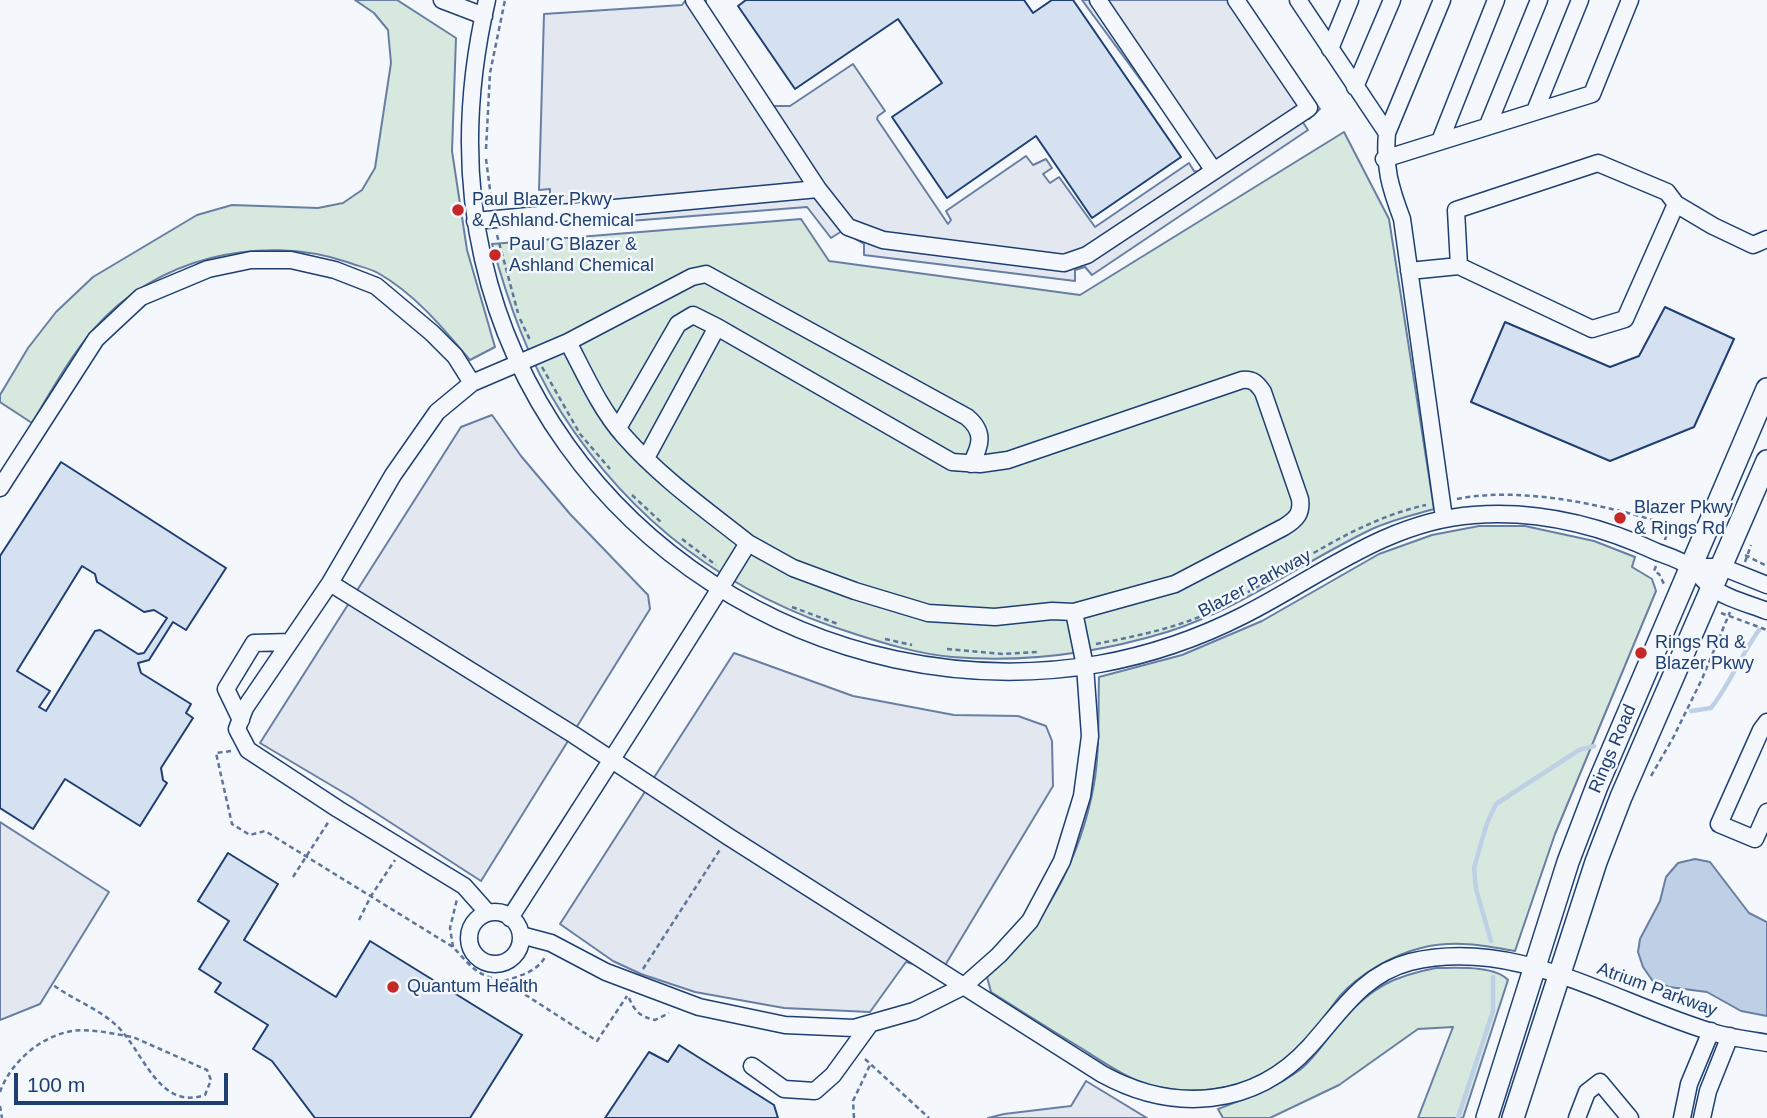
<!DOCTYPE html>
<style>
body{margin:0}
#map{position:relative;width:1767px;height:1118px;overflow:hidden;background:#f4f7fb;font-family:Arial,sans-serif}
canvas{display:block}
.scale{position:absolute;left:14px;top:1073px;width:214px;height:32px;box-sizing:border-box;border:4px solid #1d3f73;border-top:0;padding-left:9px;font-size:21px;line-height:24px;white-space:nowrap;color:#1d3f73;-webkit-text-stroke:5px #f4f7fb;paint-order:stroke}
</style>
<div id="map">
<canvas width="1767" height="1118"></canvas>
<div class="scale">100 m</div>
</div>
<script>
const g = document.querySelector('canvas').getContext('2d');
g.lineJoin = 'round';
function paint(path, color) {
  g.fillStyle = color;
  g.fill(path, 'evenodd');
}
function stroke(path, color, width, dash) {
  g.strokeStyle = color;
  g.lineWidth = width;
  g.lineCap = dash ? 'butt' : 'round';
  g.setLineDash(dash || []);
  g.stroke(path);
}
function write(font, color, halo, rows, align = 'center') {
  g.font = font + ' Arial,sans-serif';
  g.lineWidth = 5;
  g.setLineDash([]);
  g.textBaseline = 'middle';
  g.strokeStyle = halo;
  g.fillStyle = color;
  for (const [text, x, y, turn = 0] of rows) {
    g.save();
    g.translate(x, y);
    g.rotate((+turn || 0) * Math.PI / 180);
    g.textAlign = isNaN(turn) ? turn : align;
    if (halo) g.strokeText(text, 0, 0);
    g.fillText(text, 0, 0);
    g.restore();
  }
}
const green = new Path2D(`
 M355 0H397L456 38 452 151 467 250 495 347 470 360C443 328 415 294 378 273 369 268 357 266 347 262 261 233 154 258 94 329 70 357 51 391 32 423L0 402V395L28 348 56 312 93 277 197 215 232 205 318 208 343 203 362 190 375 168 391 63 388 30 374 13Z
 M1344 132 1389 219 1434 509C1413 515 1391 520 1372 529 1303 562 1240 609 1167 632 1098 653 1024 663 952 657 919 654 886 644 855 634 729 595 632 523 561 412 528 360 508 302 492 244L801 219 829 261 1080 295Z
 M1479 526H1525L1594 541 1635 557 1632 567 1652 579 1656 591 1555 834 1515 951C1483 945 1453 940 1421 948 1392 955 1358 975 1339 997 1327 1012 1317 1030 1304 1044 1267 1082 1214 1097 1162 1088 1133 1083 1106 1064 1081 1048 1051 1030 1021 1011 991 992L987 977C1044 929 1081 857 1094 784 1100 750 1098 711 1099 677L1182 655 1262 621 1379 554 1432 535Z
 M1436 968C1455 968 1495 965 1508 980L1463 1118H1418L1453 1027 1418 1029 1339 1085 1270 1118H1223L1218 1109C1247 1098 1276 1088 1301 1069 1318 1055 1328 1036 1343 1019 1372 987 1394 976 1436 968Z`);
paint(green, '#d7e8df');
stroke(green, '#687fa3', 2);
const parking = new Path2D(`
 M686 0H706V6L773 106H790L853 64 885 111 878 116 877 119 948 224 951 220 946 211 1026 156 1033 165 1046 159 1052 168 1043 174 1050 183 1059 177 1095 227 1189 163 1194 171 1199 172 1202 166 1190 147 1082 0H1245L1320 109 1309 119 1306 117 1302 121 1308 130 1092 275 1085 267 1075 270V281L864 255V244L842 231 831 238 807 207 566 226V218L559 217 550 196V189L539 190 544 14 682 5Z
 M492 415 521 456 570 514 648 595 650 609 481 881 351 797 260 743 461 427Z
 M734 653 853 696 954 715 1018 716 1046 726 1052 741 1053 786 941 972 906 962 870 1012 784 1008 695 992 641 974 613 961 560 924Z
 M0 822 109 892 40 1004 0 1020Z
 M1086 1081 1147 1118H988L1004 1114 1071 1106Z`);
paint(parking, '#e3e8f0');
stroke(parking, '#687fa3', 2);
const water = new Path2D(`
 M1695 859 1710 862 1749 913 1767 922V1016L1741 1011 1707 992 1669 987 1652 980 1643 967 1638 952 1640 939 1660 901 1666 877 1678 863Z`);
paint(water, '#bed0e5');
stroke(water, '#687fa3', 2);
stroke(new Path2D(`
 M1691 711 1711 708C1730 684 1741 655 1759 630
 M1491 941 1476 889 1474 868 1487 823 1496 804 1579 750 1594 746
 M1458 1118 1493 1011V977`), '#bed0e5', 4.5);
const building = new Path2D(`
 M746 0H1024L1033 13 1052 0H1073L1181 157 1092 218 1036 136 947 198 892 117 942 83 898 19 795 89 738 6Z
 M1665 307 1734 339 1694 427 1610 461 1471 402 1505 322 1610 367 1639 356Z
 M61 462 226 568 186 630 173 622 149 660 138 663 141 673 191 704 186 713 193 718 161 768 163 780 167 783 140 826 65 779 33 829 0 808V556ZM82 566 95 574 97 582 144 612 154 610 167 618 144 653 138 654 100 630 95 631 46 711 39 707 50 691 17 671Z
 M228 853 278 884 244 940 336 997 370 941 522 1035 470 1118H315L272 1061 253 1049 268 1025 215 992 221 983 199 969 229 921 198 901Z
 M679 1045 774 1105 778 1118H605L649 1052 668 1062Z`);
paint(building, '#d5e0f0');
stroke(building, '#1d3f73', 2);
const minor = new Path2D(`
 M442 0 484 16
 M487 0C467 86 463 172 483 259 546 535 823 711 1099 664 1149 655 1199 638 1244 615 1319 577 1387 521 1474 515 1539 510 1599 525 1657 552 1668 556 1681 560 1690 567 1697 572 1703 580 1710 586 1725 598 1749 604 1767 611
 M694 0 818 189
 M1098 0 1214 171
 M1298 0 1387 133C1384 167 1390 187 1402 219L1444 518
 M1330 49 1350 0
 M1355 87 1392 0
 M1535 111 1580 0
 M1488 125 1539 0
 M1387 133 1442 0
 M1440 141 1496 0
 M1384 159 1592 94 1630 0
 M475 221 818 189 848 227 883 240 1064 263 1087 255 1309 108 1236 0
 M1459 266 1592 329 1625 319 1676 204
 M1409 271 1459 266 1456 210 1598 163 1667 192 1676 204 1713 226 1753 245 1767 239
 M568 342 692 277 706 274 967 417C985 432 981 445 971 464
 M618 428 678 324 693 315 717 327
 M646 458 717 327 952 462 980 464 1008 460 1242 380C1253 379 1257 383 1263 392L1300 499C1302 513 1297 519 1284 527L1175 584 1074 612
 M0 488 96 339 141 297 208 269 251 260H291L335 270 376 286 432 333 455 356 472 383
 M1690 567H1722L1767 585
 M330 583 245 708 237 729 248 750 338 809 464 886 488 913
 M241 720 226 689 254 643 290 642
 M1767 722 1761 730 1719 824 1755 839 1767 812
 M469 938a26 26 0 1 1 52 0a26 26 0 1 1-52 0Z
 M510 918C590 793 671 669 748 543 705 509 660 477 624 436 600 409 585 374 568 342L472 383 437 412 393 475 330 583 574 735 729 837 1102 1074C1173 1113 1254 1108 1310 1046 1340 1013 1363 974 1410 962 1518 936 1615 1004 1715 1033 1732 1038 1750 1040 1767 1043
 M521 935 551 943 606 972 699 1007 785 1025 854 1028 914 1011 964 986 999 955 1030 921 1062 861 1082 796 1090 736 1085 666 1074 612 1052 611 995 617 928 613 855 591 793 568 748 543
 M752 1066 784 1089 815 1091 833 1075 870 1024
 M1577 1118 1587 1092 1600 1082 1630 1118
 M1682 1118 1689 1084 1711 1031
 M1702 1118 1708 1091 1730 1036`);
const major = new Path2D(`
 M1487 1118 1568 862 1597 786 1767 389
 M1513 1118 1596 862 1621 797 1767 461`);
stroke(minor, '#1d3f73', 19);
stroke(major, '#1d3f73', 24);
stroke(new Path2D(`
 M486 149 490 73 505 0
 M486 159 492 205
 M497 235 518 313
 M520 319 531 342
 M542 367 580 434 610 469
 M632 495 663 524
 M1457 499C1526 485 1621 508 1687 531
 M682 539 716 565
 M1665 540 1669 526
 M1745 555 1767 566
 M1745 562 1751 545
 M1656 566 1654 571 1659 574 1665 586
 M792 607 838 624
 M1721 613 1767 630
 M885 639 912 645
 M1096 644C1136 636 1178 628 1215 610 1285 575 1348 522 1426 505
 M947 649 1004 654 1038 652
 M231 751 216 753 232 824 250 835 265 831 453 947C471 966 476 976 504 981L597 1041 627 996
 M1651 776 1673 738 1702 679 1730 612
 M293 877 329 821
 M359 920 371 896 395 860
 M453 947 450 928 457 899
 M643 969 721 848
 M504 981C519 976 537 972 545 957
 M629 998C635 1012 641 1017 655 1020L669 1013
 M865 1059 929 1118
 M0 1092C10 1064 37 1039 67 1032 87 1027 113 1034 133 1037L207 1070 211 1080 205 1095C158 1111 143 1050 117 1026 98 1008 73 1000 52 984
 M0 1106 2 1118
 M854 1118 853 1101 871 1063`), '#5e769c', 2.5, [5, 3.5]);
stroke(minor, '#f4f7fb', 16);
stroke(major, '#f4f7fb', 21);
for (const [x, y, r, color] of [
 [458,210,7,"#c62828"],
 [495,255,7,"#c62828"],
 [1620,518,7,"#c62828"],
 [1641,653,7,"#c62828"],
 [393,987,7,"#c62828"]
]) {
  const dot = new Path2D();
  dot.arc(x, y, r, 0, 2 * Math.PI);
  g.fillStyle = color;
  g.fill(dot);
  stroke(dot, '#f4f7fb', 2.5);
}
write('18px', '#1d3f73', '#f4f7fb', [
 ["Paul Blazer Pkwy",472,200],
 ["& Ashland Chemical",472,221],
 ["Paul G Blazer &",509,245],
 ["Ashland Chemical",509,266],
 ["Blazer Pkwy",1634,508],
 ["& Rings Rd",1634,529],
 ["Rings Rd &",1655,643],
 ["Blazer Pkwy",1655,664],
 ["Quantum Health",407,987]
], 'left');
write('18px', '#1d3f73', '#f4f7fb', [
 ["Blazer Parkway",1255,584,-28],
 ["Rings Road",1613,749,-67],
 ["Atrium Parkway",1657,990,20]
]);
</script>
